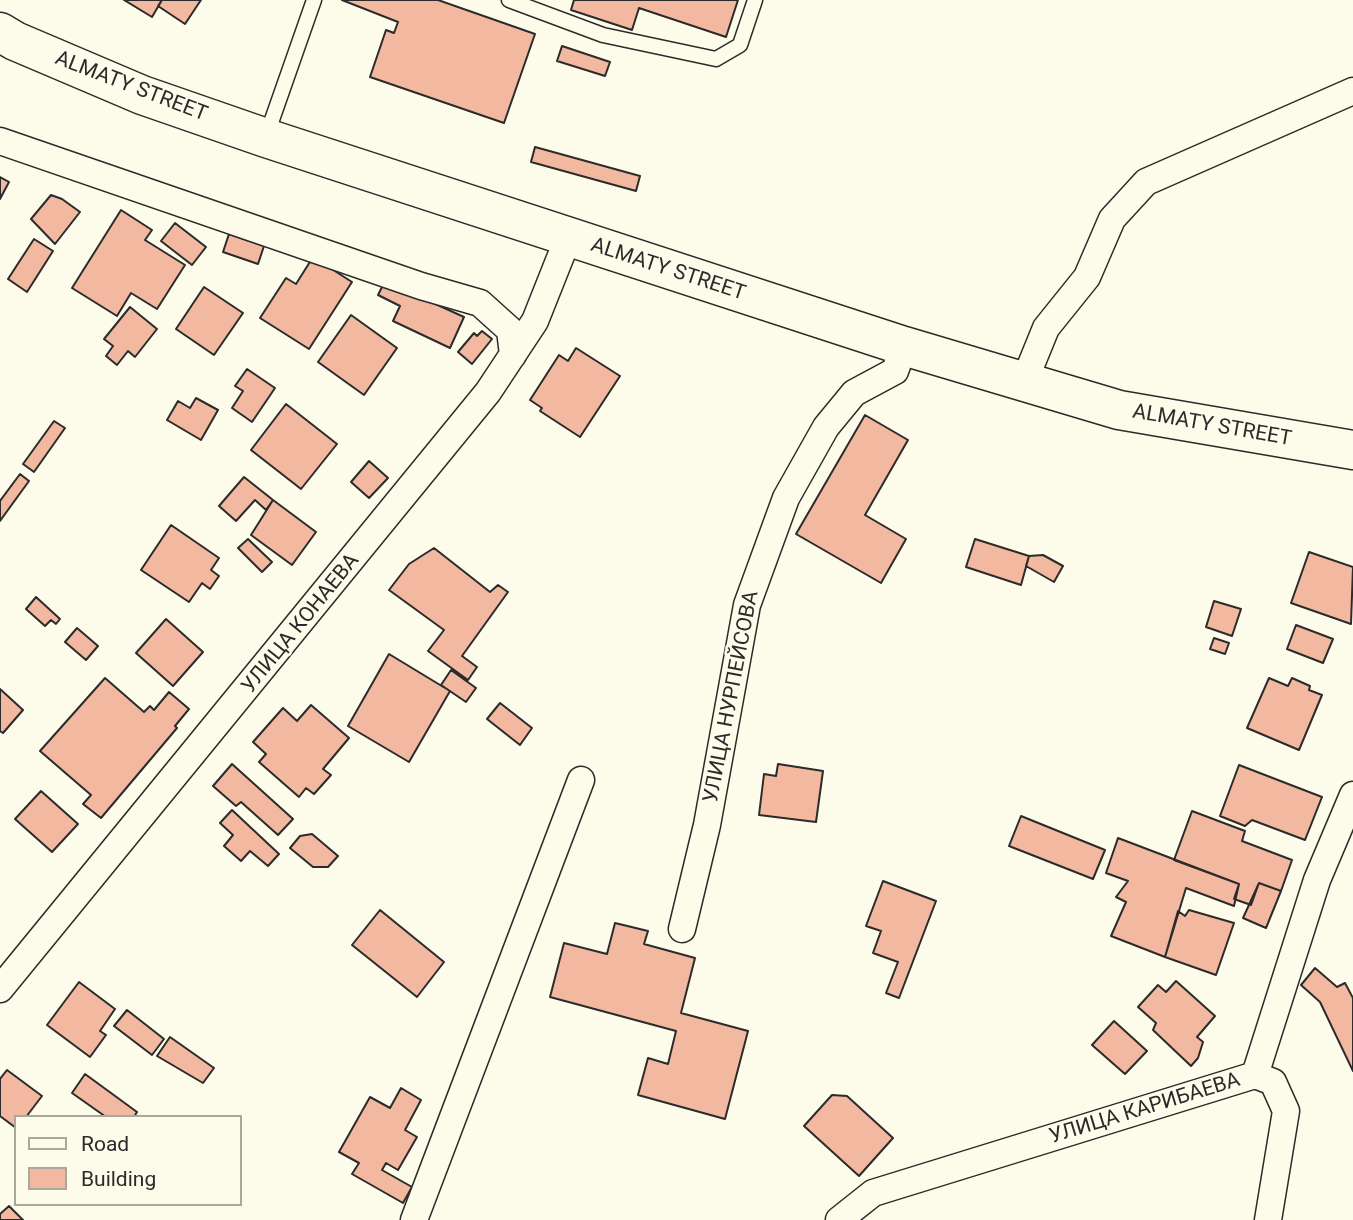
<!DOCTYPE html>
<meta charset="utf-8">
<style>
body{margin:0}
#map{position:relative;width:1353px;height:1220px;overflow:hidden;background:#fdfbea;font-family:Roboto,sans-serif}
canvas{display:block}
.legend{position:absolute;left:14px;top:1115px;width:228px;height:91px;box-sizing:border-box;background:#fdfbea;border:2px solid #a9a89e;margin:0;padding:9px 12px;list-style:none;font-size:21px;color:#2b2b2b}
.legend li{display:flex;align-items:center;gap:14px;height:35px}
.legend b{width:35px;border:2px solid #a9a89e}
</style>
<div id="map">
<canvas width="1353" height="1220"></canvas>
<ul class="legend">
<li><b style="height:9px;background:#fdfbea"></b>Road</li>
<li><b style="height:19px;background:#f2b8a0"></b>Building</li>
</ul>
</div>
<script>
const g = document.querySelector('canvas').getContext('2d');
g.lineJoin = 'round';
function paint(path, color) {
  g.fillStyle = color;
  g.fill(path, 'evenodd');
}
function stroke(path, color, width, dash) {
  g.strokeStyle = color;
  g.lineWidth = width;
  g.lineCap = dash ? 'butt' : 'round';
  g.setLineDash(dash || []);
  g.stroke(path);
}
function write(font, color, halo, rows, align = 'center') {
  g.font = font + ' Roboto,sans-serif';
  g.lineWidth = 5;
  g.setLineDash([]);
  g.textBaseline = 'middle';
  g.strokeStyle = halo;
  g.fillStyle = color;
  for (const [text, x, y, turn = 0] of rows) {
    g.save();
    g.translate(x, y);
    g.rotate((+turn || 0) * Math.PI / 180);
    g.textAlign = isNaN(turn) ? turn : align;
    if (halo) g.strokeText(text, 0, 0);
    g.fillText(text, 0, 0);
    g.restore();
  }
}
const building = new Path2D(`
 M124 0H162L152 17Z
 M162 0H201L185 24 158 6Z
 M342 0H438L535 34 504 123 370 77 386 30 394 33 398 22Z
 M574 0H738L726 37 639 8 632 30 571 10Z
 M562 46 610 62 605 76 557 61Z
 M535 147 640 176 636 191 531 162Z
 M0 177 9 182 0 199Z
 M51 195 62 199 80 212 55 244 31 219Z
 M121 210 152 230 145 240 185 265 157 309 131 293 117 316 72 288Z
 M175 223 206 247 192 265 161 241Z
 M229 234 264 246 258 264 223 252Z
 M34 239 53 251 27 292 8 279Z
 M313 257 352 282 309 349 260 318 286 278 296 284Z
 M385 281 464 317 450 348 393 321 400 306 378 295Z
 M204 287 243 313 214 355 176 329Z
 M130 307 157 329 135 357 128 351 117 365 106 356 113 346 104 339Z
 M351 315 397 348 364 395 318 362Z
 M482 331 492 339 472 364 458 352 474 333 477 336Z
 M576 348 620 376 580 437 540 411 542 408 530 400 559 355 568 361Z
 M247 369 275 388 252 422 232 408 243 391 235 386Z
 M196 398 218 410 201 440 167 420 178 401 190 408Z
 M286 404 337 444 301 489 251 450Z
 M865 415 908 440 865 515 906 539 881 583 796 534Z
 M54 421 65 428 34 472 23 464Z
 M369 461 388 478 369 498 351 482Z
 M20 474 29 481 0 521V501Z
 M244 477 273 500 266 510 255 500 236 521 219 506Z
 M273 500 316 532 292 565 251 535Z
 M171 525 219 558 211 570 219 576 210 589 202 583 189 602 141 570Z
 M248 539 272 562 262 572 238 548Z
 M975 539 1029 556 1021 585 966 567Z
 M434 548 490 592 498 585 508 592 462 656 477 667 468 680 428 651 444 630 389 590 409 564Z
 M1309 552 1353 567 1351 624 1291 603Z
 M1043 555 1063 566 1054 582 1026 566 1029 556Z
 M36 597 60 619 56 624 51 620 45 626 26 609Z
 M1214 601 1241 609 1232 636 1206 627Z
 M166 619 203 652 173 686 136 653Z
 M1296 625 1333 639 1323 663 1287 649Z
 M77 628 98 646 86 660 65 642Z
 M1214 638 1229 643 1225 654 1210 649Z
 M389 654 450 691 409 762 348 726Z
 M451 670 476 688 466 702 441 685Z
 M105 678 144 712 150 706 154 710 169 692 189 709 175 726 177 728 101 818 83 804 91 795 40 751Z
 M1269 678 1288 686 1292 678 1310 686 1309 690 1322 695 1299 750 1247 728Z
 M0 689 23 710 3 733 0 731Z
 M500 703 532 728 520 745 487 719Z
 M311 705 349 738 323 769 331 775 314 794 306 788 299 797 259 762 266 754 253 742 283 708 297 721Z
 M232 764 293 819 278 835 241 802 236 806 213 786Z
 M778 764 823 771 816 822 759 815 764 774 776 776Z
 M1239 765 1322 797 1305 840 1252 820 1245 826 1220 816Z
 M41 791 78 824 52 852 15 819Z
 M232 810 279 854 268 866 250 851 241 861 224 846 233 835 220 823Z
 M1192 811 1245 831 1242 841 1292 860 1281 891 1259 883 1251 905 1234 899 1239 884 1174 860Z
 M1021 816 1105 850 1093 879 1009 846Z
 M312 834 338 856 328 867H313L290 848 300 836Z
 M1118 838 1239 884 1234 906 1186 888 1165 957 1111 936 1126 902 1116 897 1128 881 1106 873Z
 M883 881 936 901 899 998 886 993 898 962 873 953 881 931 866 926Z
 M1259 883 1281 891 1266 928 1243 918Z
 M380 910 444 962 417 997 352 945Z
 M1189 910 1234 923 1216 975 1165 957 1178 911 1185 916Z
 M615 923 648 931 644 944 695 958 681 1013 748 1031 725 1119 638 1095 648 1058 668 1064 676 1031 550 997 564 943 607 954Z
 M1315 968 1337 987 1345 983 1353 998V1071L1320 1002 1301 985Z
 M1176 981 1215 1016 1197 1037 1203 1042 1198 1058 1191 1066 1153 1030 1156 1023 1138 1007 1158 985 1166 992Z
 M79 982 115 1009 100 1031 106 1035 90 1057 47 1025Z
 M127 1010 164 1039 152 1055 114 1026Z
 M1114 1021 1147 1051 1125 1074 1092 1045Z
 M170 1037 214 1068 203 1083 157 1056Z
 M7 1070 42 1096 26 1117H16V1128L0 1116V1079Z
 M85 1074 137 1112 134 1117H106L72 1093Z
 M401 1088 421 1100 405 1130 417 1137 398 1170 386 1163 382 1170 412 1187 403 1203 352 1174 359 1163 339 1152 370 1097 390 1108Z
 M832 1095 847 1096 893 1138 859 1176 804 1126Z
 M9 1206 23 1220H0V1214Z`);
paint(building, '#f2b8a0');
stroke(building, '#2b2b2b', 2);
const lane = new Path2D(`
 M509 0 603 35 716 59 740 45 755 0
 M266 137 314 0`);
const street = new Path2D(`
 M0 141 421 286 480 303 510 330 513 355
 M1024 382 1046 328 1087 277 1112 219 1146 182 1353 91
 M682 929 707 825 747 605 786 498 826 427 854 393 895 371 904 346
 M0 989 488 392 535 321 568 238
 M1255 1075 1273 1082 1286 1111 1268 1220
 M414 1220 581 780
 M839 1220 873 1193 1255 1075 1317 880 1353 795`);
const primary = new Path2D(`
 M0 32 15 41 142 95 266 138 904 346 1119 410 1353 450`);
stroke(lane, '#2b2b2b', 17);
stroke(street, '#2b2b2b', 29);
stroke(primary, '#2b2b2b', 41);
stroke(lane, '#fdfbea', 14);
stroke(street, '#fdfbea', 26);
stroke(primary, '#fdfbea', 38);
write('21px', '#2b2b2b', '#fdfbea', [
 ["ALMATY STREET",131,87,21],
 ["ALMATY STREET",668,270,18],
 ["ALMATY STREET",1212,426,10],
 ["УЛИЦА КОНАЕВА",301,624,-51],
 ["УЛИЦА НУРПЕЙСОВА",732,697,-79],
 ["УЛИЦА КАРИБАЕВА",1145,1109,-17]
]);
</script>
